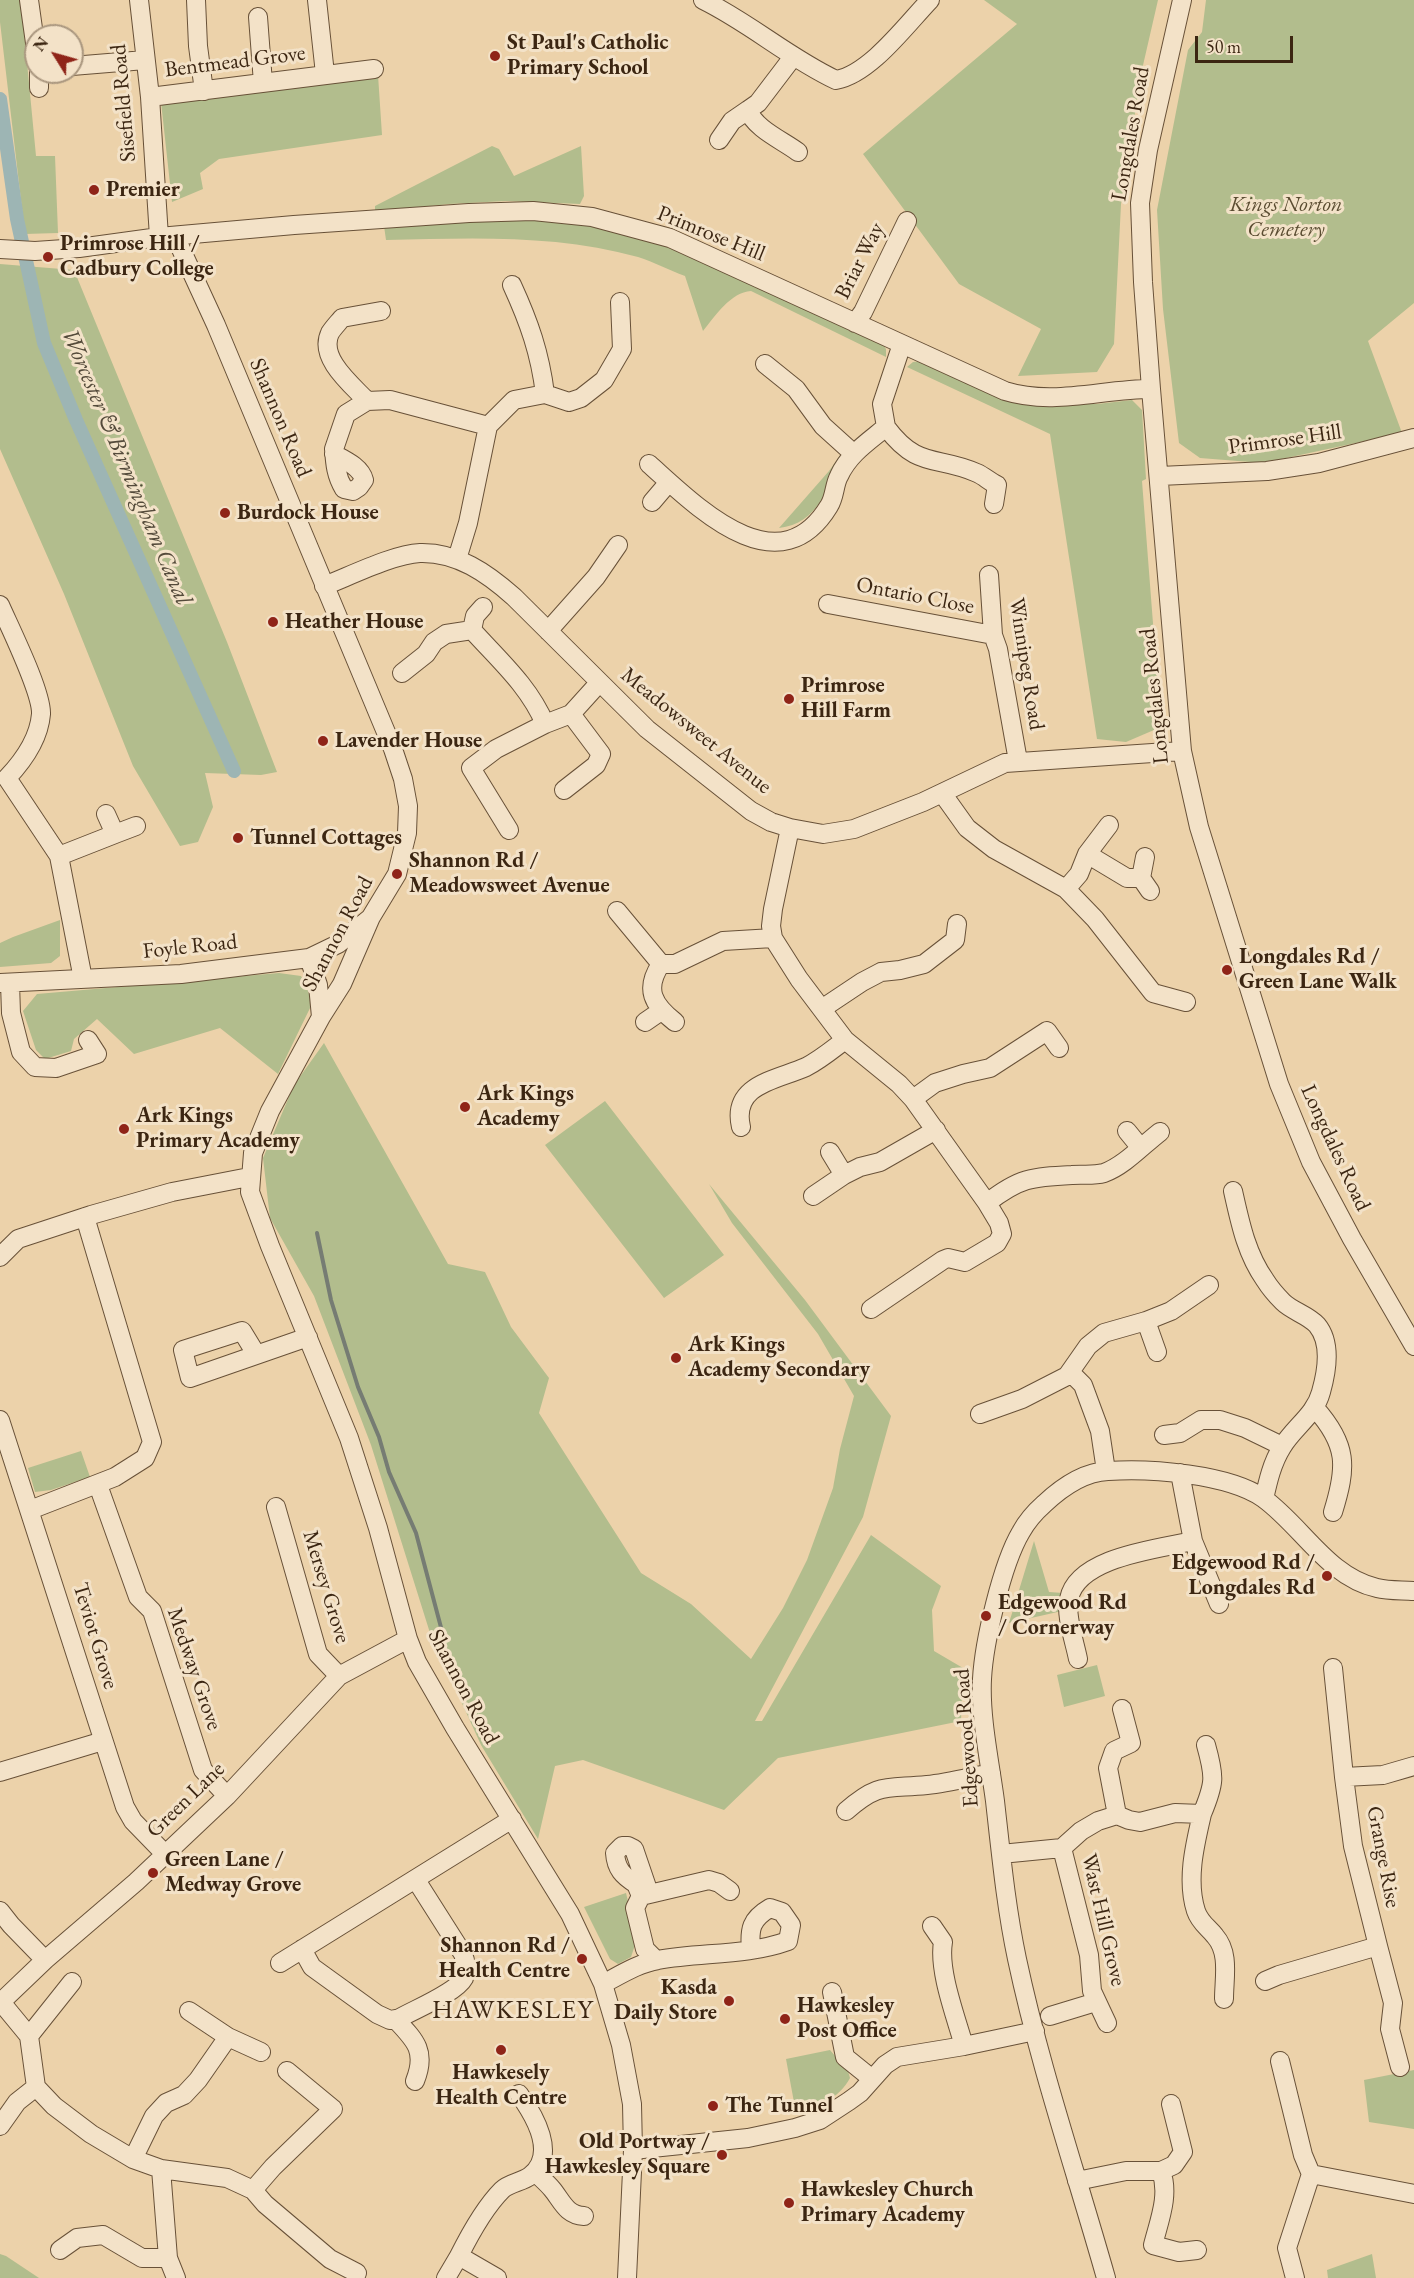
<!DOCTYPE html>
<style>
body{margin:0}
#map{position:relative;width:1414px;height:2278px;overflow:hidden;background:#ecd2aa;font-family:"EB Garamond",serif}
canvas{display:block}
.north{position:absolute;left:24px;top:24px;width:60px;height:60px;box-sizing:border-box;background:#f3e2c8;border:2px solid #aa977f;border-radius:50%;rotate:307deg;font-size:16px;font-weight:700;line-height:24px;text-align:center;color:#3c2612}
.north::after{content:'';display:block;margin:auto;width:21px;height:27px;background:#8f2418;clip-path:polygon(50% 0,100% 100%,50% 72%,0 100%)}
.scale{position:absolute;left:1195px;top:36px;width:98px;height:27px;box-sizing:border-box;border:3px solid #3c2612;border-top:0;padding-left:8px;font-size:18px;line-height:21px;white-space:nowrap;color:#3c2612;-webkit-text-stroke:4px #f3e2c8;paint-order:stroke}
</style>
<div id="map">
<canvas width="1414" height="2278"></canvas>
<div class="north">N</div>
<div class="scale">50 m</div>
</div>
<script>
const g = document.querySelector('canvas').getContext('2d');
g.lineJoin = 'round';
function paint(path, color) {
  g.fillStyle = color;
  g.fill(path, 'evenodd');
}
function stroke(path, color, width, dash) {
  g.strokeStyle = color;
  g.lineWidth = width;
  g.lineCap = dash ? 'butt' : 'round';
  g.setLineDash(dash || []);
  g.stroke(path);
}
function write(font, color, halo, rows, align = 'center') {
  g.font = font + ' "EB Garamond",serif';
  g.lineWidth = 6;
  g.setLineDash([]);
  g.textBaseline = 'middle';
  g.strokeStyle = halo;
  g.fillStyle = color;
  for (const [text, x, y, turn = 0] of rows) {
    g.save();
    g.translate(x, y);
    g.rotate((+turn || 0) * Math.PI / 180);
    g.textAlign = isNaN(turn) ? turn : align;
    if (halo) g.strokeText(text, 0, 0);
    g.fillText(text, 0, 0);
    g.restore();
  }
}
paint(new Path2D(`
 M0 0H21L36 156H55L58 233 25 234 0 22Z
 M984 0H1158L1141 74 1121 204 1114 344 1097 372 1018 376 1041 329 959 284 863 154 1017 24Z
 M1206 0H1414V303L1368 341 1402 433 1263 463 1200 458 1179 443 1163 309 1157 210 1188 50 1202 32Z
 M378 75 382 135 219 159 200 173 203 189 172 202 161 102Z
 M492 146 499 149 514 176 581 146 584 196 580 204 506 201 449 204 375 212V206Z
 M498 219H562L621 231 671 248 882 343 886 349V357L751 291C731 292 715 316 703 331L685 276C669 270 654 262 638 257 556 234 470 238 386 240L384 226Z
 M0 264 74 270 227 642 277 772 261 775 205 773 213 807 198 842 180 846 133 766 64 594 0 449Z
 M922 361 1030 404H1097L1132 400 1142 410 1146 479 1142 481 1161 727 1126 742 1097 739 1050 434 907 367 913 362Z
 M841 454C830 486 818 524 779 528L829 471Z
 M60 920V956L51 963 0 967V943L13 937Z
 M279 973 301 976 308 989 311 1006 278 1074 220 1028 134 1054 97 1019 74 1039 71 1051 45 1059 36 1050 23 1011 37 994Z
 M324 1043 448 1264 485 1272 511 1327 549 1378 539 1413 641 1573 691 1604 751 1659 783 1608 807 1560 833 1488 840 1449 854 1396 818 1334 732 1223 709 1184 805 1300 891 1416 863 1517 755 1721H762L871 1535 941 1586 932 1610 934 1651 963 1668 961 1721 778 1758 724 1810 583 1760 555 1766 538 1839 481 1745 430 1633 371 1445 314 1296 270 1218 263 1158 294 1085Z
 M605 1101 724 1255 664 1298 545 1145Z
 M81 1451 90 1477 51 1490 35 1492 28 1468Z
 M1034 1541 1049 1592 1063 1593 1062 1611 1009 1623Z
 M1097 1665 1105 1696 1064 1707 1057 1675Z
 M626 1893 637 1939 631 1957 618 1964 610 1959 584 1907Z
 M830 2050 848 2071 850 2078C839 2099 817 2107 796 2113L786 2059Z
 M1414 2070V2129L1369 2122 1364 2080Z
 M0 2254 6 2256 39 2278H0Z
 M1372 2254 1376 2278H1328L1327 2270Z`), '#b2bd8d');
stroke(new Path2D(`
 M317 1233 331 1300 358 1387 379 1437 389 1472 416 1533 443 1635`), '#767c73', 4);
stroke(new Path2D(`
 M0 99 17 219 44 343 76 420 234 771`), '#9db5b4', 14);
const minor = new Path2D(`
 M29 0 36 50
 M139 0 150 97 159 237
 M196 0 198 46 204 91
 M317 0 325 74
 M703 0C750 23 789 58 836 80 870 74 906 25 930 0
 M1182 0 1148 150 1140 203 1143 282 1151 389 1182 751 1199 827 1279 1084 1311 1162 1352 1239 1414 1346
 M258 17 263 83
 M793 57 758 103 748 110C755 129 782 140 798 152
 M72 66 145 60
 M39 72V88
 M150 97 374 69
 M719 140 732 121 748 110
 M175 236 216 325 393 749 403 779 408 806 407 833 397 874 371 917 342 984 321 1017 270 1111 253 1153 250 1192 270 1246 349 1438 378 1528 408 1639 417 1662 455 1728 570 1914 603 1984 621 2045 632 2104 633 2150 627 2278
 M0 249 35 251 79 248 159 237 294 225 469 213 533 211 592 217 670 238 1005 391C1053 406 1102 389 1151 389
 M512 285C529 322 540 353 545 394
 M855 323 863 312 907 221
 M765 364 796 389 823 426 854 454
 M367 401C352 385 318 358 330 333 333 328 338 323 342 318L381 311
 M488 426 514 400 545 394 569 402 581 398 604 380 622 349 620 302
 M886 427C918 470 937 455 977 473 984 476 990 482 997 485L994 504
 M334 454C345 460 361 467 364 480L359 487 353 491 344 489C336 476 335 464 334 449L346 414 367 401 390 400 488 426 468 523 457 559
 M649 464C695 505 778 590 829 506 835 497 834 485 839 476 849 454 868 442 886 427L882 404 902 344
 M1160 476 1267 471 1319 463 1414 438
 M652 502 669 482
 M989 575 993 635 998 649 1018 761
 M324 586C350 576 394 554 420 553 457 552 487 573 514 597L647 729 751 811 771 822 790 828 823 834 854 829 923 802 1005 763 1182 751
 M828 604 993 635
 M0 605C10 628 42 692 41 714 39 739 24 760 7 778L59 856 83 979
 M472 630 475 616 483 607
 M548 631 596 577 618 545
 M402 673 426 654 434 642 446 634 472 630C499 660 529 686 545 724
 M564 790 596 765 601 754 571 714
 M942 793 967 828 994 849 1066 889 1079 874 1087 854 1109 825
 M790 828 773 909 771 926 773 938 799 979 845 1040 899 1084 913 1099 987 1203 999 1223 1002 1234 997 1243 965 1262 948 1258 943 1260 871 1309
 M509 830 471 768 496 749 545 724 571 714 599 683
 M115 834 136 826
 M1087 854 1127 878H1141
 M59 856 115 834 106 814
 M1145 857 1141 878 1150 891
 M1066 889 1095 919 1153 993 1186 1002
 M617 911 661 964H675L723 941 773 938
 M309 958 318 985 321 1017
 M661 964C644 989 653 1005 675 1022
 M0 983 181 974 309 958 338 944 369 919
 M10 983 11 1013 21 1052 35 1067 56 1068 97 1054 88 1040
 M823 1008 862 982 881 972 900 970 924 964 955 940 957 924
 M645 1022 661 1011
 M913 1099 935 1083 963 1074 990 1068 1047 1031 1059 1048
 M741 1127C731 1084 777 1080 806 1067 820 1060 833 1049 845 1040
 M1127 1131 1140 1147
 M830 1152 844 1175
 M1233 1191C1240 1222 1246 1253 1265 1280 1270 1288 1277 1296 1283 1302 1292 1311 1308 1315 1317 1325 1332 1343 1327 1371 1321 1392 1315 1415 1294 1427 1282 1447 1272 1463 1268 1481 1264 1499
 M813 1196 844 1175 860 1167 880 1162 936 1130
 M987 1203C1019 1178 1031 1177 1072 1175 1082 1174 1093 1176 1104 1173 1124 1166 1143 1145 1160 1132
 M0 1257 18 1239 91 1215 172 1192 249 1177
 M1146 1321 1157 1352
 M256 1354 242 1331 183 1350 190 1378 308 1337
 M1067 1376 1088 1346 1104 1333 1146 1321 1171 1311 1209 1285
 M1315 1408C1348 1445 1347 1467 1333 1512
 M980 1414 1022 1399 1067 1376H1074L1083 1385 1100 1431 1106 1471
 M0 1420 125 1807 133 1821 165 1854
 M1164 1435 1180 1433 1201 1420H1220L1245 1428 1282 1446
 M1180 1473 1193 1541 1219 1604
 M98 1485 138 1597 152 1611 203 1770 227 1796
 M276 1507 318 1654 339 1676
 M30 1510 115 1477 145 1458 152 1442 85 1217
 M1078 1659C1075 1643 1065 1615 1069 1599 1077 1557 1158 1549 1193 1541
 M1333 1668 1344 1777
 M0 1772 103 1741
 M846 1811C879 1782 886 1789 927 1785 948 1783 970 1777 991 1773
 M1202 1814C1215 1783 1215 1777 1206 1745
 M1117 1815 1108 1768 1114 1751 1131 1743 1122 1709
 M1062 1848 1089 1955 1092 1991 1107 2023
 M1001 1854 1062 1848 1081 1831 1098 1821 1117 1815 1129 1820 1140 1822 1175 1813 1202 1814C1195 1844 1186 1880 1196 1911 1200 1923 1208 1927 1215 1936 1230 1953 1224 1978 1224 1999
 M641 1896 636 1884C623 1876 616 1869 615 1853L622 1846H628L634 1849 649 1893
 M0 1911 11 1925 45 1960
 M932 1926 943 1942C938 1971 956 2017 964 2046
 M1378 1946 1393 2003 1390 2029 1400 2067
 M302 1949 312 1967 377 2014 390 2020 398 2019C413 2010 456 1993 464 1978 467 1971 466 1961 463 1954L416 1880
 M656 1960 645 1949 635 1908 641 1896 709 1880 719 1883 730 1891
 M280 1963 512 1819
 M1265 1981 1279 1975 1378 1946 1353 1846 1344 1777 1383 1775 1414 1766
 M603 1984C620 1975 639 1963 658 1960 702 1952 746 1956 788 1941L791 1925 782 1912 770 1908C751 1919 749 1929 751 1950
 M832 1992 845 2057 871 2078
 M1 2002 29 2036 36 2087 54 2106 91 2134 133 2159 161 2169 227 2178 253 2190 265 2204 330 2259 357 2273
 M0 2003 45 1960 136 1882 227 1796 339 1676 408 1639
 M1050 2016 1096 2002
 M395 2019C415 2040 427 2051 415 2081
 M29 2036 72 1982
 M228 2037 261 2052
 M1280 2061 1303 2155 1311 2174
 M0 2126 17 2102 36 2087
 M633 2150 748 2138 795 2128 820 2120 849 2101 860 2093 885 2065 897 2057 964 2046 1035 2031
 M133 2159 154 2116 166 2103 184 2095 198 2080 228 2037 189 2011
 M161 2169 168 2258 176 2278
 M1161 2171C1170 2195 1159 2221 1153 2245L1179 2252 1197 2250
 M535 2172C541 2178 547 2183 552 2189 562 2201 566 2215 584 2216
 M1077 2181 1126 2171H1161L1174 2165 1183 2152 1171 2104
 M253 2190 273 2167 333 2109 287 2071
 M60 2250 77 2238 103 2235 142 2258H168
 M459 2256C469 2236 486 2206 502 2190 509 2183 522 2182 530 2176 558 2155 534 2115 519 2094
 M446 2278 459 2256 497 2278
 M1106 2278C1076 2172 1040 2067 1017 1959 1006 1907 1001 1854 995 1801 990 1763 980 1717 982 1679 984 1642 1002 1564 1021 1532 1027 1521 1035 1512 1044 1504 1062 1487 1083 1472 1108 1471 1150 1468 1228 1474 1263 1498 1302 1526 1328 1577 1377 1588 1389 1591 1402 1590 1414 1591
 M1295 2278 1287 2248 1311 2174 1414 2194`);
stroke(minor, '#685138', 20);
stroke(minor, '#f3e2c8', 18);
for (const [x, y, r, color] of [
 [495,56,6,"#8f2418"],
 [94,190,6,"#8f2418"],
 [48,257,6,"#8f2418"],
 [225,513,6,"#8f2418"],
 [273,622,6,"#8f2418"],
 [789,699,6,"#8f2418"],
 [323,741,6,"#8f2418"],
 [238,838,6,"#8f2418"],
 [397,874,6,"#8f2418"],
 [1227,970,6,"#8f2418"],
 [465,1107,6,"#8f2418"],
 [124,1129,6,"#8f2418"],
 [676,1358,6,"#8f2418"],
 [1327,1576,6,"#8f2418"],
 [986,1616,6,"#8f2418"],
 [153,1873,6,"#8f2418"],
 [582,1959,6,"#8f2418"],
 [729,2001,6,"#8f2418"],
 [785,2019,6,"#8f2418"],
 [501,2050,6,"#8f2418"],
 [713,2106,6,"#8f2418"],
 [722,2155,6,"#8f2418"],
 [789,2203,6,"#8f2418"]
]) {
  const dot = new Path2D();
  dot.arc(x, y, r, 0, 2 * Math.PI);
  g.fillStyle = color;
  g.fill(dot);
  stroke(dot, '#f3e2c8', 2);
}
write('bold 22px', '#3c2612', '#f3e2c8', [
 ["St Paul's Catholic",507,43],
 ["Primary School",507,68],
 ["Premier",106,190],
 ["Primrose Hill /",60,244],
 ["Cadbury College",60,269],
 ["Burdock House",237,513],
 ["Heather House",285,622],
 ["Primrose",801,686],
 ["Hill Farm",801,711],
 ["Lavender House",335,741],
 ["Tunnel Cottages",250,838],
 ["Shannon Rd /",409,861],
 ["Meadowsweet Avenue",409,886],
 ["Longdales Rd /",1239,957],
 ["Green Lane Walk",1239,982],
 ["Ark Kings",477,1094],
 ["Academy",477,1119],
 ["Ark Kings",136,1116],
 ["Primary Academy",136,1141],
 ["Ark Kings",688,1345],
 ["Academy Secondary",688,1370],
 ["Edgewood Rd /",1315,1563,"right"],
 ["Longdales Rd",1315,1588,"right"],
 ["Edgewood Rd",998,1603],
 ["/ Cornerway",998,1628],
 ["Green Lane /",165,1860],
 ["Medway Grove",165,1885],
 ["Shannon Rd /",570,1946,"right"],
 ["Health Centre",570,1971,"right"],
 ["Kasda",717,1988,"right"],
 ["Daily Store",717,2013,"right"],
 ["Hawkesley",797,2006],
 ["Post Office",797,2031],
 ["Hawkesely",501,2073,"center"],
 ["Health Centre",501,2098,"center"],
 ["The Tunnel",725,2106],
 ["Old Portway /",710,2142,"right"],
 ["Hawkesley Square",710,2167,"right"],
 ["Hawkesley Church",801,2190],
 ["Primary Academy",801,2215]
], 'left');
write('22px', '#3c2612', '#f3e2c8', [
 ["Bentmead Grove",235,62,-7],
 ["Sisefield Road",124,103,-95],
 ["Longdales Road",1131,134,-80],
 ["Primrose Hill",711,234,22],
 ["Briar Way",860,261,-63],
 ["Shannon Road",280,418,67],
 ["Primrose Hill",1285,440,-8],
 ["Ontario Close",915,596,11],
 ["Winnipeg Road",1026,664,81],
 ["Longdales Road",1155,696,-96],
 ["Meadowsweet Avenue",696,731,39],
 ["Shannon Road",338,934,-62],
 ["Foyle Road",190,947,-6],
 ["Longdales Road",1335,1148,65],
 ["Mersey Grove",326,1587,73],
 ["Teviot Grove",95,1636,73],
 ["Medway Grove",194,1669,71],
 ["Shannon Road",463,1687,62],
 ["Edgewood Road",967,1738,-94],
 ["Green Lane",186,1800,-44],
 ["Grange Rise",1383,1857,79],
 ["Wast Hill Grove",1103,1920,77]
]);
write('italic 22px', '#5a4c31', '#f3e2c8', [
 ["Kings Norton",1286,205],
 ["Cemetery",1286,230]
]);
write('italic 24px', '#544a3a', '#f3e2c8', [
 ["Worcester & Birmingham Canal",126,467,67]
]);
g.letterSpacing = '1.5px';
write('26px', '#3c2612', '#f3e2c8', [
 ["HAWKESLEY",513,2011]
]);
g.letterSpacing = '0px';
</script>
